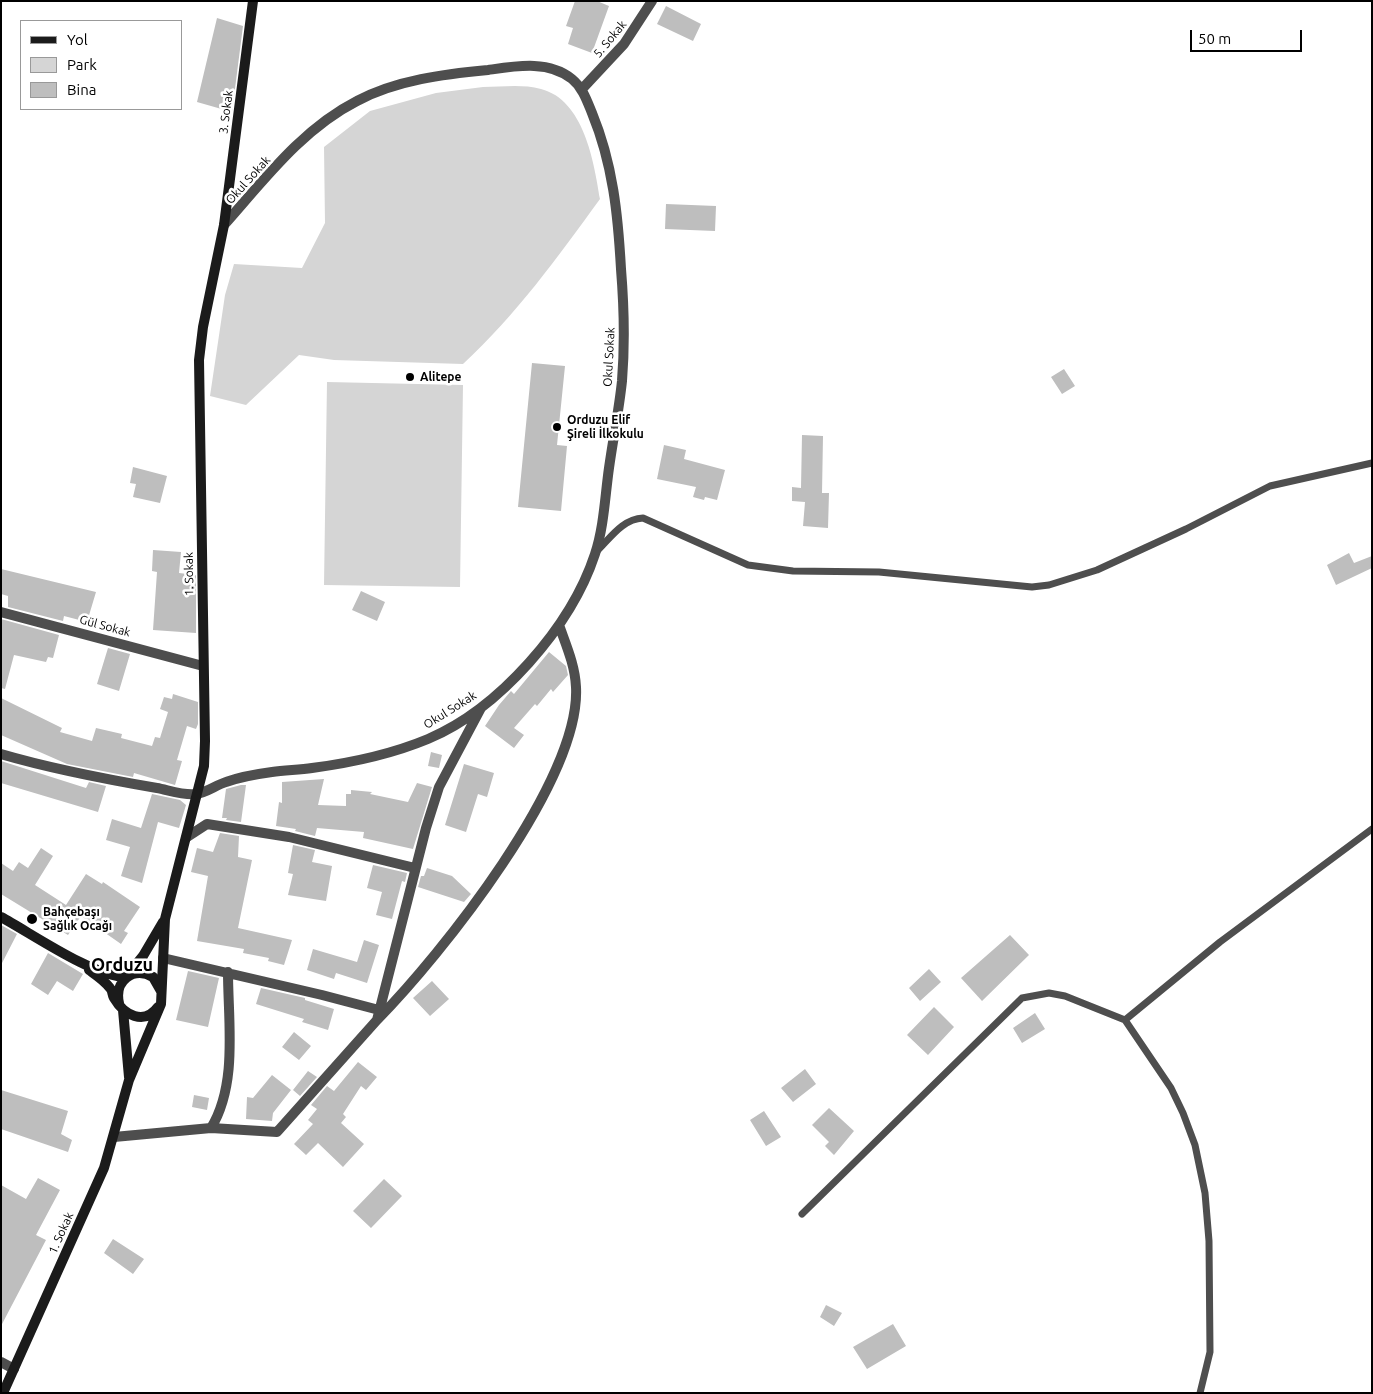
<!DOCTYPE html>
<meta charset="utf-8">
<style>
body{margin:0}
#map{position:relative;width:1373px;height:1394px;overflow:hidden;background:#fff;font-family:Ubuntu,sans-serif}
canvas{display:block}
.frame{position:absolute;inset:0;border:2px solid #000;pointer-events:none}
.legend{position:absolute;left:20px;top:20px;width:162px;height:90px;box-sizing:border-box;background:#fff;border:1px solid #999;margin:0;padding:6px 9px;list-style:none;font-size:15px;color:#000}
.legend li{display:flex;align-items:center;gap:10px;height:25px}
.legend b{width:25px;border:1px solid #999}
.scale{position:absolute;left:1190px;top:30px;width:112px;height:22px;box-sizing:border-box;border:2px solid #000;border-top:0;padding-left:6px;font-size:15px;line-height:18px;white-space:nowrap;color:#000;-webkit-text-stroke:4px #fff;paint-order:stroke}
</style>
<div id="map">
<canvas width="1373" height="1394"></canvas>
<div class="frame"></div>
<ul class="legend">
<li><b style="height:6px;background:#1b1b1b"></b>Yol</li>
<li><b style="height:14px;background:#d5d5d5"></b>Park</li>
<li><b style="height:14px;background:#bebebe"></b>Bina</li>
</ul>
<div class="scale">50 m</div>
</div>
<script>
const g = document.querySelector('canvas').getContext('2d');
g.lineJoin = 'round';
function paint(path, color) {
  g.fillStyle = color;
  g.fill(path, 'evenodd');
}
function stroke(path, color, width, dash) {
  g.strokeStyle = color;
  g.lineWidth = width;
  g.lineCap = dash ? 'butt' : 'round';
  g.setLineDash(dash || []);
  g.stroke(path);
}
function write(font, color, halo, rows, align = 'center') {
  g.font = font + ' Ubuntu,sans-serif';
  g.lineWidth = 5;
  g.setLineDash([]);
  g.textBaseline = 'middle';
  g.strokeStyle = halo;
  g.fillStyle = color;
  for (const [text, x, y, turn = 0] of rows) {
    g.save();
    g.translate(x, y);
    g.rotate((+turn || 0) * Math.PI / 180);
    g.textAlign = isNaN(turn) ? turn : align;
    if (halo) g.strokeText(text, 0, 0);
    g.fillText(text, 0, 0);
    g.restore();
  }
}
paint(new Path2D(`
 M483 87C502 87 522 84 541 89 584 100 594 162 600 199 558 257 516 315 463 364L334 360 299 355 246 405 210 396 225 295 234 264 302 268 325 223 324 147 370 111 436 93Z
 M327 382 463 385 460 587 324 585Z`), '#d5d5d5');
paint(new Path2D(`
 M575 1H597L609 6 592 53 568 44 573 28 566 26Z
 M666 6 701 24 693 41 657 24Z
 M217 18 243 26 232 112 197 102Z
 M666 204 716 206 715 231 665 229Z
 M532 363 565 366 557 445 567 446 561 511 518 507Z
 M1064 369 1075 386 1062 394 1051 377Z
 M802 435 823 436 822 493H829L828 528 803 526 805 502 792 501V487L801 488Z
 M664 445 686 450 684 459 725 470 717 500 705 497 704 500 693 497 696 487 657 479Z
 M133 467 167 476 160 503 133 497 136 484 130 483Z
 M153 550 181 552 179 573 196 575V633L153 630 157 572 152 571Z
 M1349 553 1354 563 1372 556V568L1336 585 1327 565Z
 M1 569 96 592 87 622 64 616 63 621 8 607V596L1 594Z
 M361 591 385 602 377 621 352 610Z
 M1 619 59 635 53 658 48 657 46 662 14 655 5 689 1 688Z
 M108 648 130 654 119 691 97 684Z
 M549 652 566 666 568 675 553 692 551 689 537 706 535 704 514 728 524 735 514 748 485 726 499 705 511 691 514 694Z
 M173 694 198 702V724L196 729 187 726 177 760 182 761 175 785 134 773 133 777 67 764 1 735V698L62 728 60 732 92 741 96 728 122 734 121 738 152 746 155 737 160 738 168 712 160 709 164 697 172 699Z
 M431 752 442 755 439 768 428 766Z
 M1 761 86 788 89 782 106 786 98 812 1 783Z
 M464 764 494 773 487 797 478 794 466 832 445 825Z
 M324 779 318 805 346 806V794H351V790L372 792 370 794 408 802 417 783 432 787 413 849 363 838 364 832 317 828 315 836 295 831 296 829 276 826 279 802 282 803V782Z
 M241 785H246L241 822 226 820 227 818H222L226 789Z
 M152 794 180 800 186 805 179 828 158 822 142 883 121 876 130 847 106 840 112 819 141 828Z
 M220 833 239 836 238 857 252 860 238 928 292 940 284 965 268 961 269 958 243 953 244 949 197 941 208 876 191 872 197 848 213 852Z
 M293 845 315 850 312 862 332 866 326 901 288 895 293 874 288 873Z
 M41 848 53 856 35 885 66 905 86 874 102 884 103 882 140 907 124 931 128 933 121 944 81 916 68 935 1 894V863L13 871 19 862 28 868Z
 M373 865 407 873 405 882 402 881 392 919 376 915 382 892 367 888Z
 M427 868 452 876 471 894 464 902 418 887 421 876H424Z
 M1 925 17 934 1 965Z
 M1010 935 1029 955 982 1001 961 978Z
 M364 940 379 945 367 983 336 973 334 979 307 970 313 949 357 962Z
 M48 953 83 974 73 991 57 981 48 995 31 984Z
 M929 969 941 982 920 1001 909 988Z
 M188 971 219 978 208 1027 176 1020Z
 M432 981 449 999 430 1016 413 998Z
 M261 988 305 998V1000L334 1009 328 1030 302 1022 304 1019 256 1004Z
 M934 1007 954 1027 928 1055 907 1035Z
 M1035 1013 1045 1029 1022 1043 1013 1028Z
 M294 1032 311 1046 299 1060 282 1047Z
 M358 1062 377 1077 366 1090 361 1086 343 1114 346 1117 341 1123 364 1144 343 1167 318 1143 306 1155 294 1144 313 1124 308 1120 317 1109 311 1105 327 1086 334 1091Z
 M805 1069 816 1084 793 1102 781 1088Z
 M308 1071 317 1077 300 1096 293 1090Z
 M272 1075 291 1090 273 1113 272 1121 246 1119 247 1097 253 1098Z
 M1 1090 68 1111 61 1134 72 1140 68 1152 1 1129Z
 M194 1095 209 1098 207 1110 192 1107Z
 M829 1108 854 1131 834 1155 825 1146 829 1142 812 1125Z
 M764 1111 781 1137 766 1146 750 1120Z
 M38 1178 60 1190 36 1235 46 1240 1 1326V1185L26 1199Z
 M384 1179 402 1196 371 1228 353 1211Z
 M113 1239 144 1259 133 1274 104 1253Z
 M826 1305 842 1313 834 1326 820 1317Z
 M893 1324 906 1346 867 1369 853 1347Z`), '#bebebe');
stroke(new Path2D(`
 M598 550C611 537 623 519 643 518L748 565 793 571 879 572 1032 587 1049 585 1097 570 1186 529 1270 486 1372 463
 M1125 1020 1220 942 1372 829
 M802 1214 1022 998 1049 993 1065 996 1125 1020 1171 1088 1183 1113 1195 1145 1205 1193 1209 1241 1210 1352 1200 1393`), '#4e4e4e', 7);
stroke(new Path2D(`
 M582 89 624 44 652 1
 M1 612 203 666
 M1 754C52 769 105 779 157 788 168 790 185 796 196 794 206 793 216 785 226 782 240 777 257 774 272 772 285 770 299 770 312 768 350 763 392 754 428 739 499 709 571 627 595 554 604 527 605 496 609 468 613 439 619 410 622 381 625 344 624 306 621 269 618 215 613 164 592 113 587 101 583 88 572 79 549 60 516 66 488 70 445 74 396 80 357 101 302 129 264 180 224 225
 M187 837 207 824 289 837 415 868
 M163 958 322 995 379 1010
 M377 1020C441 955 581 780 576 687 575 665 566 645 559 625
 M211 1128C238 1084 228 1022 228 972
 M114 1137 211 1128 277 1132 377 1020 426 828 439 787 481 708
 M1 1362 14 1369`), '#4e4e4e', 10);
stroke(new Path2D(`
 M1 917C31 933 94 977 126 977L143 956 163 922
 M89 970C96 975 104 980 110 988 113 991 112 995 114 998 124 1015 144 1026 158 1007
 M119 1003C114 981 133 966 153 977L161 991
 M123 1010 129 1077
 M3 1393 104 1168 129 1080 161 1004 165 919 204 766 205 741 199 360 203 327 224 225 253 1`), '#1b1b1b', 10);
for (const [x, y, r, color] of [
 [410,377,5,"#000"],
 [557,427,5,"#000"],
 [32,919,6,"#000"]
]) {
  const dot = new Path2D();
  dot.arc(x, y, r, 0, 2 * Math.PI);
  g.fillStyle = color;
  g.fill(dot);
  stroke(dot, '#fff', 2);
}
write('12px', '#000', '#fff', [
 ["5. Sokak",610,39,-50],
 ["3. Sokak",226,112,-83],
 ["Okul Sokak",248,180,-48],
 ["Okul Sokak",609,357,-87],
 ["1. Sokak",189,574,-91],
 ["Gül Sokak",105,626,15],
 ["Okul Sokak",450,710,-32],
 ["1. Sokak",61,1233,-66]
]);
write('bold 12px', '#000', '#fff', [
 ["Alitepe",420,377],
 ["Orduzu Elif",567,420],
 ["Şireli İlkokulu",567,434],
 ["Bahçebaşı",43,912],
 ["Sağlık Ocağı",43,926]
], 'left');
write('bold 18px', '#000', '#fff', [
 ["Orduzu",122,965]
]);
</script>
